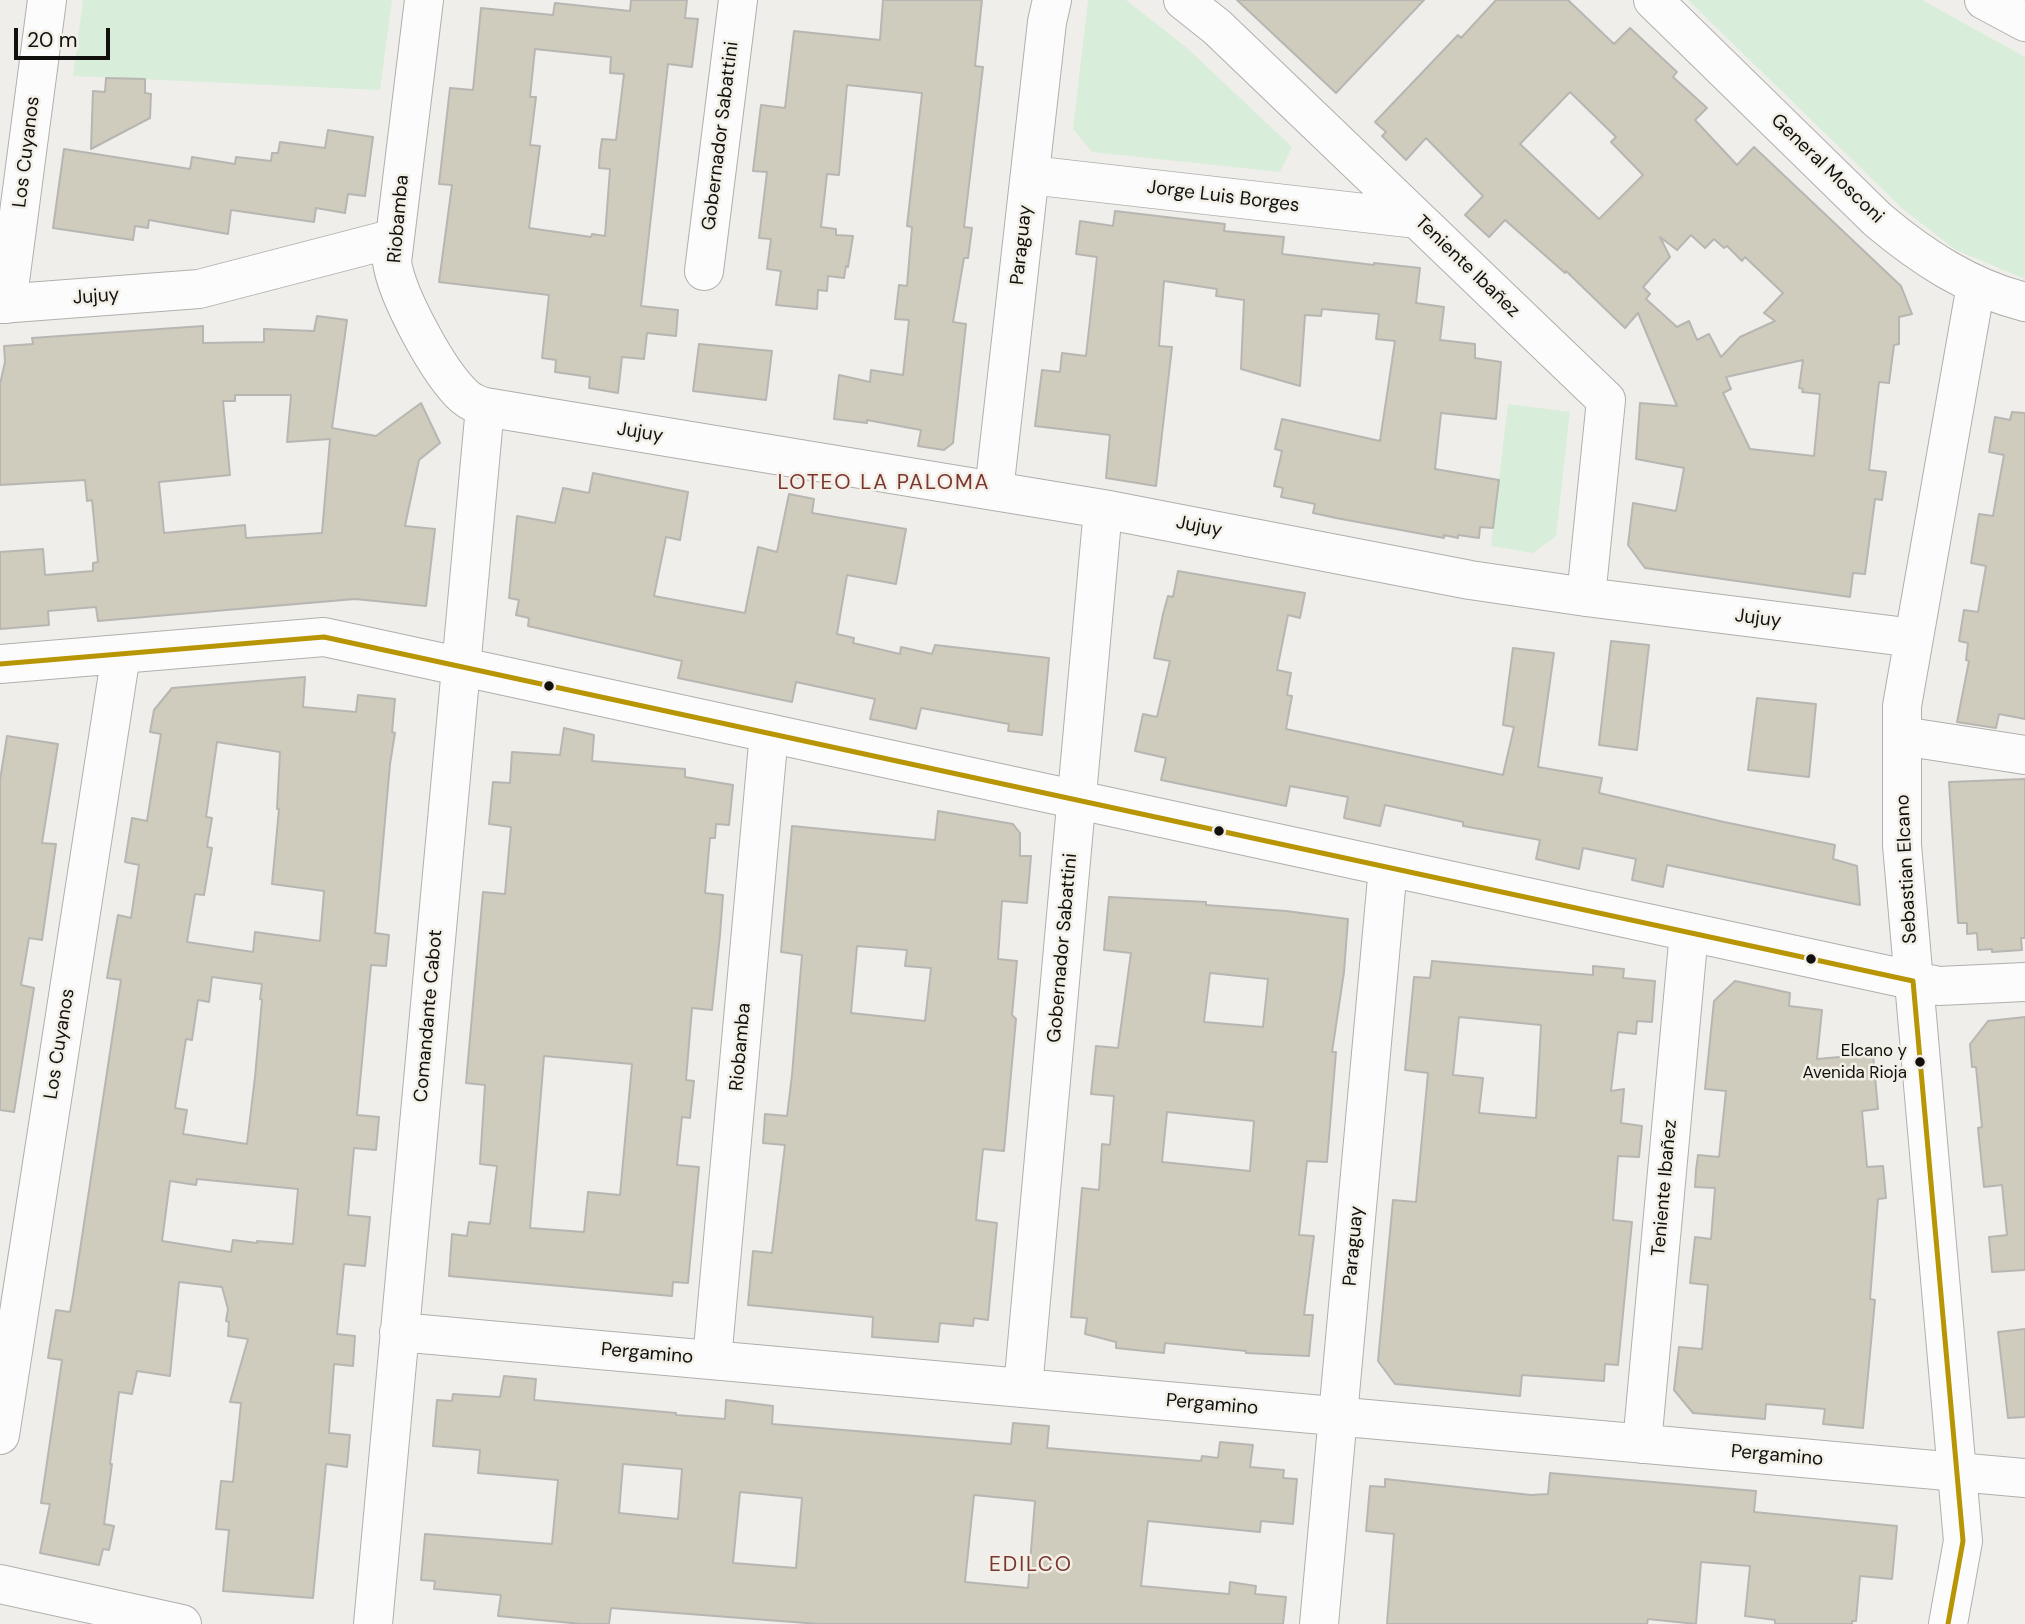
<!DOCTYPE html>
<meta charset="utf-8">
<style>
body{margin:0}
#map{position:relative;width:2025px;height:1624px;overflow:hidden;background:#efeeea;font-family:"DM Sans",sans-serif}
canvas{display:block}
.scale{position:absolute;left:14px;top:28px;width:96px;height:32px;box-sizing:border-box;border:4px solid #11100d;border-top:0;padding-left:9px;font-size:21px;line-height:24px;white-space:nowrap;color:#11100d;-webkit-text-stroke:5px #f2efe7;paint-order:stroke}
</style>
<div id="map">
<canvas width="2025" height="1624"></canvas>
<div class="scale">20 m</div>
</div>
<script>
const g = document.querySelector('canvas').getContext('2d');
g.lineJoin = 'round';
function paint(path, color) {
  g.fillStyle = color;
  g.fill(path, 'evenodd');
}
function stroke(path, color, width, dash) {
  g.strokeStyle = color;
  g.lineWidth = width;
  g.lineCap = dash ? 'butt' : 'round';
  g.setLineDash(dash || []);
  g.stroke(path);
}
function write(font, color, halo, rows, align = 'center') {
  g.font = font + ' "DM Sans",sans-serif';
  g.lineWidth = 5;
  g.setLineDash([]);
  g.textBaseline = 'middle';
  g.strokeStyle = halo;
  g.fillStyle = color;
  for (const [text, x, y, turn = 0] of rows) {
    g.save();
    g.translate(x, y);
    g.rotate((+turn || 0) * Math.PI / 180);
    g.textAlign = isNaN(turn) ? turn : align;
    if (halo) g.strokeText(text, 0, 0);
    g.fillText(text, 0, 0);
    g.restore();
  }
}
paint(new Path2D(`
 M83 0H392L380 90 73 76Z
 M1091 0H1126L1186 47 1292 147 1280 172 1092 152 1073 129 1088 1Z
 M1688 0H1922L2025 57V279L1956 250 1904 210Z
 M1508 404 1570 412 1556 536 1533 553 1491 546Z`), '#d8eeda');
const building = new Path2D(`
 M631 0H687L685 18 698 19 692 67 668 64 641 306 678 310 676 336 647 333 644 359 622 357 618 393 589 388 590 377 555 372 556 360 542 358 549 295 439 282 452 185 439 184 450 88 473 90 481 8 553 15 555 3 630 11ZM535 49 611 57 610 73 624 74 616 140 602 139 600 153 599 168 610 169 605 236 592 234 591 237 529 228 540 146 530 145 536 97H530Z
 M883 0H982L975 66 983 67 964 227 972 228 968 258H964L953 322 966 324 953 443 944 450 918 446 921 430 867 420V423L834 419 839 375 870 382 871 370 903 375 909 320 895 319 899 285 907 286 912 227 907 226 922 93 847 85 839 175 827 174 821 227 836 229V235L853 236 848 267 846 266 844 278 828 276 827 291 818 290 817 309 776 305 781 271 767 269 771 239 759 238 767 172 753 171 761 105 785 108 794 31 880 40Z
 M1237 0H1424L1336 93Z
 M1496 0H1568L1614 44 1630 28 1677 72 1673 77 1707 108 1695 120 1737 165 1754 147 1901 286 1912 314 1899 317V344L1894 345 1889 383 1879 382 1869 470 1886 472 1882 500 1875 499 1865 574 1853 573 1850 597 1645 568 1628 545 1633 503 1676 511 1684 468 1636 459 1640 403 1677 406 1638 313 1625 328 1566 271 1565 273 1505 220 1489 237 1465 215 1483 196 1426 138 1406 160 1382 136 1386 132 1375 122 1458 35 1461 38ZM1570 92 1616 137 1611 142 1643 175 1599 219 1520 144ZM1691 235 1705 248 1714 239 1724 248 1727 246 1742 261 1745 257 1783 293 1764 313 1775 321 1740 337 1721 357 1709 334 1697 340 1689 321 1677 327 1646 299 1650 294 1643 287 1670 257 1660 237 1677 250ZM1803 360 1799 388 1803 389 1802 392 1820 394 1814 456 1750 449 1723 393 1731 389 1726 377Z
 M106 78 145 79V93L151 94 150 118 91 149 93 91 105 92Z
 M328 130 373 137 365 196 348 194 345 213 316 208 314 222 231 210 228 234 149 220 148 228 135 226 133 240 53 228 64 149 190 169 192 157 235 164 236 157 271 161 272 153H278L280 142 325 148Z
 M1115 211 1225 224 1224 231 1284 237 1282 254 1374 265V263L1420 268 1416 303 1444 307 1440 340 1475 344V358L1501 362 1496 419 1441 413 1435 469 1499 480 1493 528 1480 527 1479 538 1458 535V538L1444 535V538L1336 518 1313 513 1315 504 1281 497 1283 488 1274 486 1282 451 1275 449 1282 419 1380 441 1395 341 1376 339 1379 314 1322 309 1321 316 1305 315 1300 386 1241 369 1244 300 1216 296 1217 289 1164 281 1159 346 1172 347 1156 486 1106 478 1110 435 1035 426 1042 370 1060 372 1062 353 1086 356 1097 257 1076 254 1080 221 1113 226Z
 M317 316 347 320 332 428 376 436 421 403 440 443 419 460 405 526 435 529 426 606 355 599 98 621 96 607 48 611 49 625 0 629V552L43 549 45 575 93 571V563L98 562 92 500 87 501 85 480 0 485V384L5 362 4 346 33 344 32 338 203 326V343L264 342V329L314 331ZM235 395H291L287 442 330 439 322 533 246 538 245 525 164 533 159 482 230 475 223 401H235Z
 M699 344 772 351 766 400 693 391Z
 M2012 412 2025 413V719L1999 714 1996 728 1957 722 1969 661 1966 660 1968 643 1959 641 1964 610 1978 612 1986 566 1971 563 1979 514 1993 516 2004 455 1989 452 1995 417 2010 420Z
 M593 473 688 492 680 540 666 537 654 596 745 613 758 547 777 552 789 494 814 499 812 513 906 529 896 584 847 575 837 634 854 638 853 643 900 654 901 647 932 654 935 645 1049 658 1042 735 1008 731 1009 724 921 708 916 729 904 726 870 719 875 699 796 682 792 702 678 678 682 661 528 626 529 618 516 615 519 600 509 598 517 516 555 523 563 488 589 493Z
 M1178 571 1305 593 1300 618 1288 615 1277 670 1291 673 1287 695 1292 696 1286 729 1503 775 1514 727 1503 725 1513 648 1554 653 1538 767 1602 778 1599 793 1724 822 1835 845 1833 859 1857 866 1860 905 1667 865 1663 887 1632 880 1636 859 1583 848 1579 869 1553 863 1536 859 1540 840 1463 826V822L1385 805 1380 826 1344 818 1348 797 1290 786 1286 806 1161 780 1166 758 1135 751 1143 714 1157 717 1170 661 1154 658 1163 614 1168 596 1173 597Z
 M1611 641 1649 645 1637 750 1599 745Z
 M305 677 303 707 356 712 358 695 395 699 392 732 395 733 390 764 375 933 389 935 386 966 371 965 357 1115 379 1117 376 1150 354 1148 348 1215 370 1217 365 1266 344 1264 337 1334 355 1336 353 1366 334 1364 329 1433 350 1435 347 1467 326 1464 313 1598 223 1591 229 1530 216 1529 221 1481 233 1482 241 1403 230 1402 248 1339 228 1336 229 1322 226 1321 228 1309 222 1287 179 1282 170 1376 137 1371 132 1394 119 1392 110 1464H112L104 1524 114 1526 109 1550 103 1549 99 1565 40 1553 50 1504 41 1503 62 1360 48 1358 56 1310 70 1312 73 1296 121 980 107 978 118 915 131 918 139 865 125 862 132 818 147 821 161 734 150 732 154 710 172 688ZM217 742 280 752 277 809H279L272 884 324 891 320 941 255 932 253 952 187 942 195 894 204 895 212 848 207 847 212 818 206 817ZM212 977 262 984 260 999 262 1000 255 1077 247 1144 183 1134 187 1110 175 1108 186 1039 192 1040 198 1000 209 1002ZM197 1179 298 1189 293 1244 257 1241V1243L233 1240 231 1252 162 1241 170 1181 196 1185Z
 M1757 698 1816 704 1809 777 1748 770Z
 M564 728 594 735 592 761 685 769V777L733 785 729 825 716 824 715 838H710L705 893 723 895 720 935 712 1010 692 1008 686 1080 694 1081 690 1118 682 1117 677 1165 699 1167 688 1283 673 1282 672 1296 449 1276 452 1234 467 1236 469 1222 490 1224 497 1166 480 1164 485 1085 466 1083 483 892 505 894 508 860 511 827 489 824 493 782 510 783 512 752 560 755ZM544 1056 632 1064 620 1195 588 1192 584 1232 530 1228Z
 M7 736 58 744 42 843 56 844 42 940 29 938 21 985 34 988 14 1112 0 1110V780Z
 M2025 779V938H2021L2022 950 1992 952V949L1978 950 1977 933 1967 934V923H1958L1949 782Z
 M938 811 1013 824 1020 833V856H1031L1027 903 1002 901 998 959 1017 961 1012 1015 1016 1019 1004 1151 983 1149 978 1198 976 1220 997 1223 988 1320 974 1318 973 1326 940 1323 938 1342 872 1337 873 1317 748 1305 753 1251 772 1253 785 1145 763 1143 765 1114 787 1116 792 1075 802 955 781 952 792 826 935 840ZM857 946 907 950 905 966 931 968 925 1021 851 1013Z
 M1109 897 1206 902V905L1286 911 1348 919 1344 972 1332 1052H1336L1327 1162 1307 1161 1299 1235 1314 1236 1304 1315H1313L1309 1356 1246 1353V1351L1165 1343 1164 1353 1116 1348V1342L1085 1334 1087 1318 1071 1317 1082 1188 1099 1190 1102 1144 1110 1145 1114 1096 1091 1094 1096 1046 1118 1048 1131 953 1104 950ZM1210 973 1268 979 1263 1027 1204 1022ZM1167 1112 1254 1121 1250 1171 1162 1162Z
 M1432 961 1593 975V966L1624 969 1623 978 1655 981 1652 1022 1637 1021 1636 1034 1618 1032 1611 1091 1624 1089 1621 1123 1642 1126 1639 1157 1618 1156 1613 1220 1632 1222 1618 1365 1605 1364 1604 1381 1522 1375 1520 1396 1395 1384 1378 1361 1393 1200 1416 1202 1428 1073 1405 1070 1414 977 1430 978ZM1459 1017 1541 1025 1536 1118 1479 1113 1483 1078 1453 1075Z
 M1735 981 1790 993 1789 1006 1822 1010 1817 1059 1873 1054 1878 1109 1862 1111 1867 1167 1883 1166 1886 1198 1878 1199 1870 1299 1875 1300 1863 1428 1823 1424 1825 1409 1766 1404 1765 1419 1693 1413 1674 1390 1679 1347 1702 1349 1708 1285 1690 1283 1695 1237 1711 1239 1715 1188 1695 1187 1696 1170 1698 1155 1719 1157 1726 1091 1705 1089 1714 1001Z
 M2025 1017V1270L1992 1272 1989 1237 2007 1235 2002 1185 1984 1187 1978 1128 1982 1127 1976 1067H1972L1970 1044 1988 1021Z
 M2025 1329V1417L2008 1418 1998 1332Z
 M504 1376 536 1379 534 1400 676 1413V1415L725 1419 726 1400 773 1406 772 1424 1011 1444 1013 1423 1049 1426 1047 1448 1201 1461 1202 1456 1218 1458 1220 1442 1253 1445 1250 1467 1284 1470 1283 1478 1297 1479 1293 1524 1261 1521 1260 1532 1148 1521 1141 1586 1229 1594 1230 1582 1256 1586 1255 1594 1286 1597 1283 1624H819L611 1608 609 1624H582L498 1616 501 1595 434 1589 435 1581 421 1580 425 1534 552 1544 558 1480 478 1473 480 1450 433 1446 437 1400 452 1401 453 1394 500 1397ZM623 1464 682 1469 678 1519 619 1513ZM740 1492 802 1498 796 1568 733 1563ZM974 1495 1035 1501 1028 1588 965 1582Z
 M1550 1473 1756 1491 1754 1512 1897 1526 1892 1579 1860 1576 1856 1621H1852V1624H1775V1620L1745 1616 1750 1566 1701 1562 1696 1624 1648 1619 1647 1624H1387L1394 1534 1366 1531 1370 1486 1385 1487V1479L1531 1495 1548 1494Z`);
paint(building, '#cfcbbd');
stroke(building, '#b7b6b2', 2);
const minor = new Path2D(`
 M424 0 392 262C397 296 439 374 465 397 471 402 478 405 485 407L1103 509 1470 580 1586 597 1914 638
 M1183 0 1217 27 1606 400 1586 597
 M1653 0 1878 220C1922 257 1969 288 2025 302
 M1030 175 1417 219
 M704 271 738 0
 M0 304 199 289 395 238
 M7 304 47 0
 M994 491 1047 22 1052 0
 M0 664 324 637 1939 986 2025 982
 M1902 736 2025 755
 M399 1332 2025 1478
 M712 1360 769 733
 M1023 1388 1103 509
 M0 1435 121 654
 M1642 1444 1689 932
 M0 1584 182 1624
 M373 1624 485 407
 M1319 1624 1388 867
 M1948 1624 1963 1541 1902 845V706L1976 285`);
const highway = new Path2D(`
 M1984 0 2025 22`);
stroke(minor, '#b0afac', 40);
stroke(highway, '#b0afac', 40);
stroke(minor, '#fdfcfc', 38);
stroke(highway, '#fdfcfc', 38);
stroke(new Path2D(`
 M0 664 324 637 1913 981 1963 1541 1948 1624`), '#b89504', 5);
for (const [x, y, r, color] of [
 [549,686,6,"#11100d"],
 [1219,831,6,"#11100d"],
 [1811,959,6,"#11100d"],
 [1920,1062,6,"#11100d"]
]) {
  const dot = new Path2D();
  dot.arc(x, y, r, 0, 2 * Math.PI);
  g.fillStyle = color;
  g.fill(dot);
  stroke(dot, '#f2efe7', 2.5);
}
write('17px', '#11100d', '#f2efe7', [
 ["Elcano y",1907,1052],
 ["Avenida Rioja",1907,1074]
], 'right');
write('19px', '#11100d', '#f2efe7', [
 ["Gobernador Sabattini",721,136,-83],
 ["Los Cuyanos",27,152,-83],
 ["General Mosconi",1827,169,44],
 ["Jorge Luis Borges",1223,197,7],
 ["Riobamba",399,219,-85],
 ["Paraguay",1022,245,-84],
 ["Teniente Ibañez",1467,267,44],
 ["Jujuy",96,297,-4],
 ["Jujuy",640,433,9],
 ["Jujuy",1199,527,11],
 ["Jujuy",1758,619,7],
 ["Sebastian Elcano",1907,869,-93],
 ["Gobernador Sabattini",1063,948,-85],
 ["Comandante Cabot",429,1016,-85],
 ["Los Cuyanos",60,1044,-81],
 ["Riobamba",741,1047,-85],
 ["Teniente Ibañez",1665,1188,-85],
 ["Paraguay",1354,1246,-85],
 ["Pergamino",647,1354,5],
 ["Pergamino",1212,1405,5],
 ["Pergamino",1777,1456,5]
]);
g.letterSpacing = '2px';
write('21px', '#7b352e', '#f2efe7', [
 ["LOTEO LA PALOMA",884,483],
 ["EDILCO",1031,1565]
]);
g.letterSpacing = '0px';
</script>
